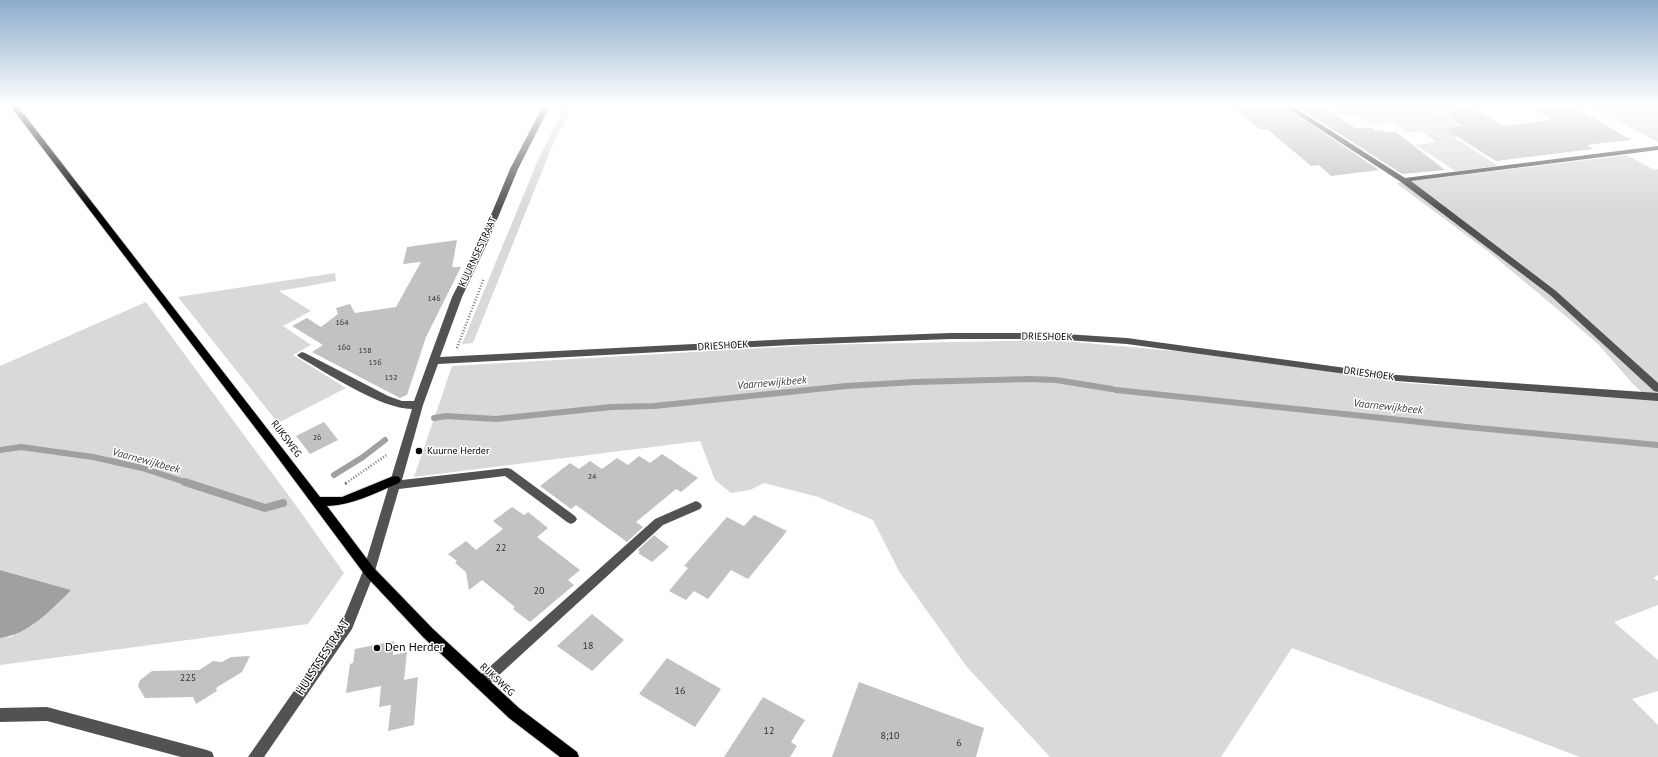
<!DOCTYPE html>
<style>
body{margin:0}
canvas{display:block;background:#fff}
</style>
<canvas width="1658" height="757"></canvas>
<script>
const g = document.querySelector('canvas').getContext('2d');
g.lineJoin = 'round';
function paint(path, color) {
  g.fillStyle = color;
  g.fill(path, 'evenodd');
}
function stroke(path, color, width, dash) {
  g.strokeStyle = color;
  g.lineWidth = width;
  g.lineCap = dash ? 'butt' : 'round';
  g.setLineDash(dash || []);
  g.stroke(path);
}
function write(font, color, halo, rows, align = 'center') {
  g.font = font + ' "PT Sans",sans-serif';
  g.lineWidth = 3;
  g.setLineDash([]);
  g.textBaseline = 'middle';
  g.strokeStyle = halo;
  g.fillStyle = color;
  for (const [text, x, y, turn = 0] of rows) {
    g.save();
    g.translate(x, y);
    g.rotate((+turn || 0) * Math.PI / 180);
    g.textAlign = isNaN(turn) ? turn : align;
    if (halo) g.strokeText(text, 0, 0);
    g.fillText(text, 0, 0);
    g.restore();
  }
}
paint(new Path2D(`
 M566 104H574L553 144 473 343 462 344 538 160Z
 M1347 104H1492L1437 112 1472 134 1454 137 1498 166 1455 171 1416 145 1436 142 1422 131 1408 133 1393 123 1371 125 1353 114 1342 115 1331 108Z
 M1585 104H1617L1658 112V142Z
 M1627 155 1654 170 1658 169V575L1654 578 1658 581V605L1614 622 1658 660V691L1632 699 1658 725V757H1580L1292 648 1221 757H1050L967 667 900 573 873 520 818 497 764 483 750 490 731 493 715 480 700 441 414 477 452 366 814 345 1052 340 1186 352 1311 368 1406 383 1651 400 1633 384 1598 344 1562 313 1489 252 1396 183Z
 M335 273 336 281 279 291 311 311 283 326 311 345 293 355 346 388 278 423 178 297Z
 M146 302 297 507 344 573 308 624 0 665V638L11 637 71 590 0 570V366Z`), '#d9d9d9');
paint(new Path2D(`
 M0 570 71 590C52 609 28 635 0 638Z`), '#a0a0a0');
stroke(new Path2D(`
 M1116 390 1467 427 1658 445
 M434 418 446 416 496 419 611 407 654 406 846 386 915 382 1030 379 1056 380 1112 389
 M0 450 21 447 93 457 142 468 188 483
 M334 475 363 457 385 440`), '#a0a0a0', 6);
stroke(new Path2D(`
 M185 482 265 508 283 503`), '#a0a0a0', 8);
paint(new Path2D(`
 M1227 104H1280L1379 170 1331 176 1319 165 1311 166 1267 129H1260Z
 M1293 104H1320L1355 128H1372L1375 131 1382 130 1384 132H1396L1445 170 1402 174Z
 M1526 104H1569L1631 140 1587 145 1593 149 1496 161 1444 128 1462 126 1443 114H1446L1444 113 1474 109 1504 126 1552 120Z
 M457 240 452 267H461L426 337 407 395 400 398 312 352 323 345 292 326 307 318 321 327 338 314 336 308 350 304 355 313 396 307 421 262 403 264 407 247Z
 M324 422 338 440 310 454 296 436Z
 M662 454 698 478 681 492 676 489 636 522 643 527 627 542 576 505 571 509 540 486 570 463 579 469 590 461 602 469 617 458 628 465 639 456 650 463Z
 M512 507 524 515 528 512 548 528 537 537 580 570 568 580 574 585 530 622 513 609 515 607 482 580 469 590 466 572 455 563 457 561 448 554 466 541 476 550 503 529 493 521Z
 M754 515 787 531 748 579 731 570 708 599 694 591 686 600 669 591 688 568 684 566 727 517 744 526Z
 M654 535 669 547 652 562 638 553 640 552 638 550Z
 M592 614 624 640 592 671 557 646Z
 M394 641 393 655 407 652 404 680 418 677 414 725 388 731 391 705 379 707 381 686 346 693 350 664 353 663 355 649Z
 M250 656 242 672 216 688 217 691 196 704 193 697 145 698 138 686 140 680 152 671 199 670 213 661 222 662 231 657Z
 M667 658 721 689 695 727 639 694Z
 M859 682 984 728 976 757H832Z
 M763 697 805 720 791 742 797 746 790 757H724Z`), '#c2c2c2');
const major = new Path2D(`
 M9 104H16L320 497H342L391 477 395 476 399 477 401 480 399 483C375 493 353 505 327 506L373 567 433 629 519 708 577 752 579 757H560L509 718 423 637 365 575 269 446Z`);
stroke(major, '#dbdbdb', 2);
stroke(new Path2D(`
 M1624 104 1658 111`), '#747474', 2, [1, 1.5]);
stroke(new Path2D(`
 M457 348 484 278
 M346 483 388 454`), '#747474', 2.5, [1, 2]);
stroke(new Path2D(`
 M345 484 348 482`), '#747474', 3, [1.5, 2.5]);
paint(new Path2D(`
 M544 104H551L518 169 487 244 462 297 440 357 791 339 950 333H1049L1127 338 1397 375 1658 393V401L1397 381 1127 344 1049 339H950L791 345 438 364 423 405 402 480 507 468 511 469 575 516 577 519 575 522 571 524 567 522 505 476 399 489 375 571 352 629 264 757H248L342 622 363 571 412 409C381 409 327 373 299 357L297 355 302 352 305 353 388 396 402 401H414L452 297 479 244 510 169Z
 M1281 104H1289L1405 178 1658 146V150L1411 181 1556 291 1658 383V392L1654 391 1550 295 1401 182Z
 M696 501 700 503 702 506 700 509 663 525 486 687 481 689 476 687 474 683 476 679 655 519Z
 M47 707 207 750 212 752 214 757H181L47 721 0 722V708Z`), '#525252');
paint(major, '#000');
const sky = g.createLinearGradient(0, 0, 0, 210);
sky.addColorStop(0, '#8baccb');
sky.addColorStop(0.5, '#fff');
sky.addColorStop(1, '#ffffff00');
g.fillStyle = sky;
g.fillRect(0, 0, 1658, 210);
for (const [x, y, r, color] of [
 [419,451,4,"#000"],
 [377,648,4,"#000"]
]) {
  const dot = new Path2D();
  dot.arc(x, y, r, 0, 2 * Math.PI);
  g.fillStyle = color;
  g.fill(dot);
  stroke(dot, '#fff', 1.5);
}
write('8px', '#303030', null, [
 ["146",434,299],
 ["164",342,323],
 ["160",344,348],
 ["158",365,351],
 ["156",375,363],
 ["152",391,378],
 ["26",317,438],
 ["24",592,477]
]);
write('10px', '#000', '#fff', [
 ["KUURNSESTRAAT",478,252,-65],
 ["DRIESHOEK",1047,337,1],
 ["DRIESHOEK",723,346,-3],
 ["DRIESHOEK",1369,374,8],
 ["RIJKSWEG",286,439,53],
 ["RIJKSWEG",497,680,43]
]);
write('10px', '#000', '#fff', [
 ["Kuurne Herder",427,451]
], 'left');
write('10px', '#303030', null, [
 ["22",501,548],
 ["20",539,591],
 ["18",588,646],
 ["225",188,678],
 ["16",680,691],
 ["12",769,731],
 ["8;10",890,736],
 ["6",959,743]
]);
write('italic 11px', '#414141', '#fff', [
 ["Vaarnewijkbeek",772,383,-5],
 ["Vaarnewijkbeek",1388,407,6],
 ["Vaarnewijkbeek",146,461,15]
]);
write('12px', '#000', '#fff', [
 ["Den Herder",385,648]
], 'left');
write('12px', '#000', '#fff', [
 ["HULSTSESTRAAT",323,657,-57]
]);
</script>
